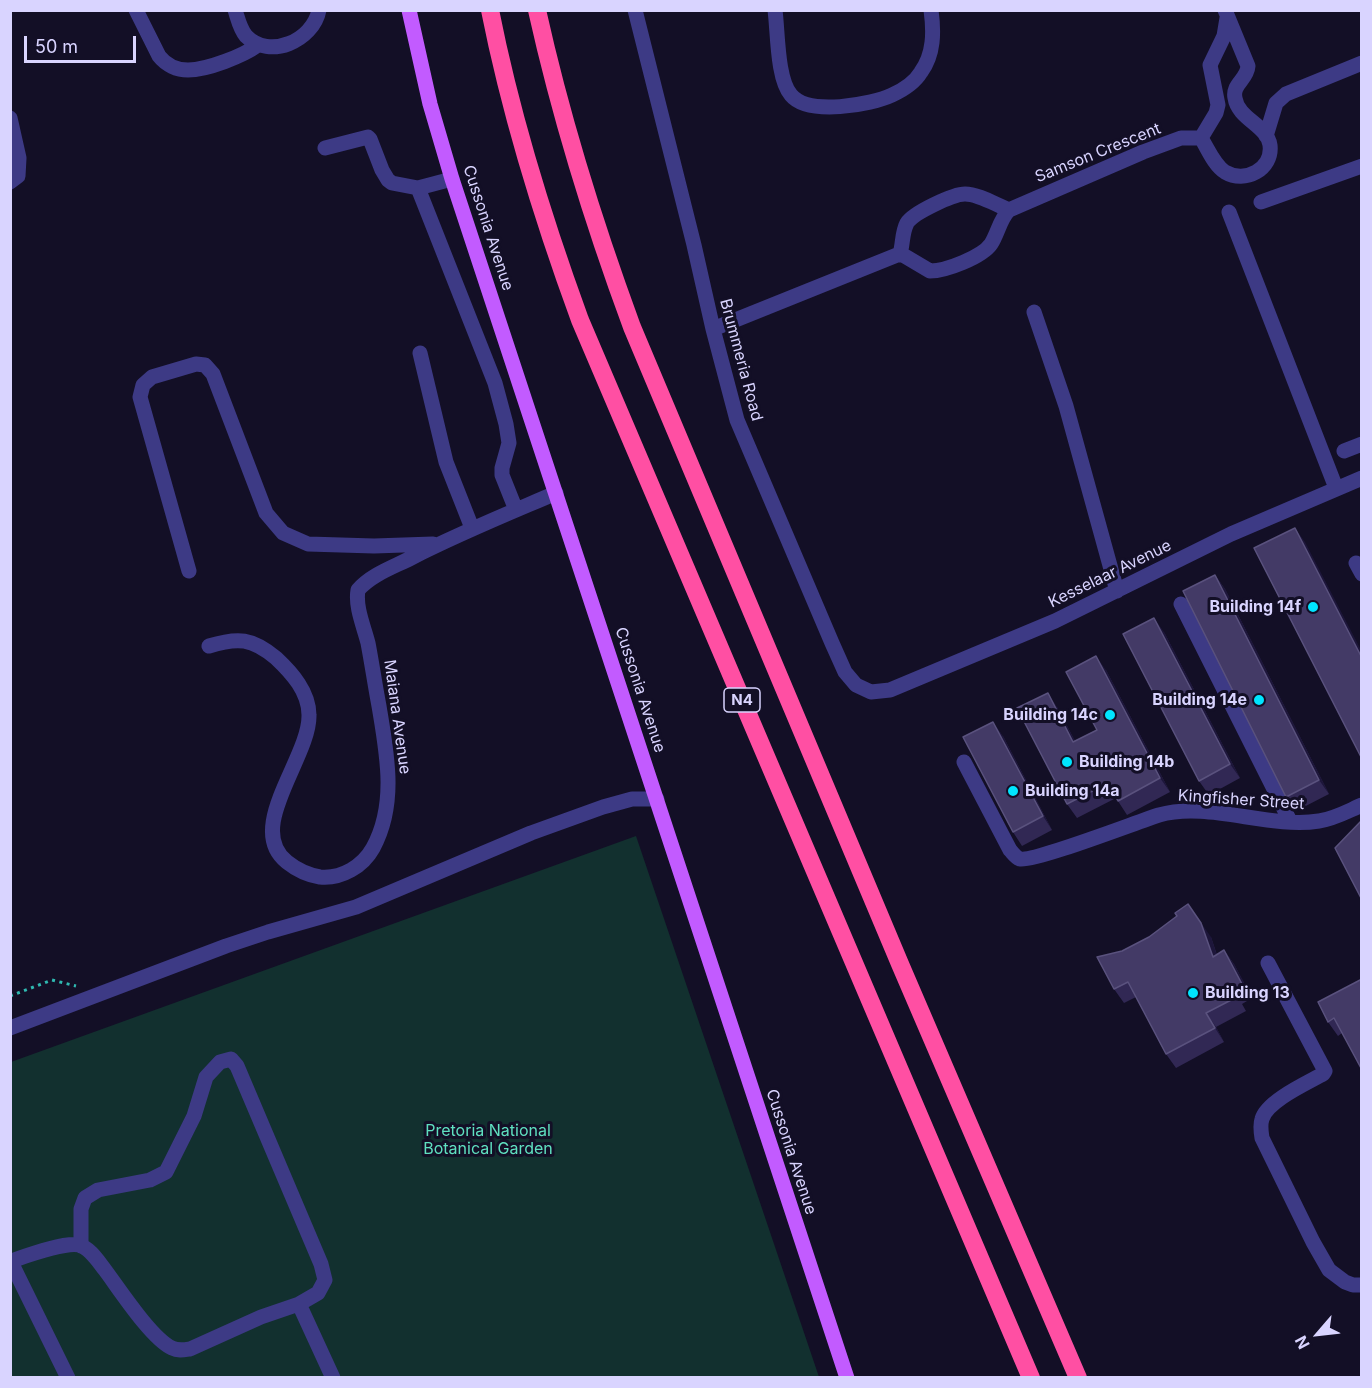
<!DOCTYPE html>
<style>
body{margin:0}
#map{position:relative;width:1372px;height:1388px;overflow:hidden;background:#130f26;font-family:Inter,sans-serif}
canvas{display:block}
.frame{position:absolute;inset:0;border:12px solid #d9d4ff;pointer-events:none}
.north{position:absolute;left:1288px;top:1304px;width:60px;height:60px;-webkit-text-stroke:4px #130f26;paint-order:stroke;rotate:242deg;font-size:16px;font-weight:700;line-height:24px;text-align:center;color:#d9d4ff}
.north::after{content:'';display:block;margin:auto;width:21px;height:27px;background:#d9d4ff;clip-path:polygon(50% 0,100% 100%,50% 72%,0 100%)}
.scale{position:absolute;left:24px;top:36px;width:112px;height:27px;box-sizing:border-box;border:3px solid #d9d4ff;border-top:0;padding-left:8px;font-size:18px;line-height:21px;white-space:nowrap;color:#d9d4ff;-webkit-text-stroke:4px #130f26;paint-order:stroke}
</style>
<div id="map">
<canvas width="1372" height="1388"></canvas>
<div class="frame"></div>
<div class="north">N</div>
<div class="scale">50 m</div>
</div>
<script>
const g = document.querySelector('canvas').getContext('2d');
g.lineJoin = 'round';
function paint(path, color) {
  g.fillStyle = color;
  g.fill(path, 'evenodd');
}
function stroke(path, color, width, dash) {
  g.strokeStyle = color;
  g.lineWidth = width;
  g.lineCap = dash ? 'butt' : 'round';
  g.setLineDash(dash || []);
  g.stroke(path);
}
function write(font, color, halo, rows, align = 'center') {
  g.font = font + ' Inter,sans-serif';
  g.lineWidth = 6;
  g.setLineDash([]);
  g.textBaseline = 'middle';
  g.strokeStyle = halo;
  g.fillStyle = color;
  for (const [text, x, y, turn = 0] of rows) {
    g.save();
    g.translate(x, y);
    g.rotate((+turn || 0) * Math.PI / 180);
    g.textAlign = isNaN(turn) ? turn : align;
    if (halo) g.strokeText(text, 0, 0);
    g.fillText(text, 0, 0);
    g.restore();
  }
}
paint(new Path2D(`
 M636 836 819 1377 11 1378V1062Z`), '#12302f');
stroke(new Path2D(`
 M10 996 52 980 76 986`), '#2fb8b0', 3, [3, 4.5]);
stroke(new Path2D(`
 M136 10 159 56C166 65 177 70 188 70 207 70 243 56 258 45
 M235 10C238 19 240 29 246 36 269 60 313 41 319 10
 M635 10 694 245 713 329 737 420 832 643 845 672 856 685 871 692 890 690 1055 621 1231 534 1362 478
 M775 10C778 33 777 79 791 95 808 116 871 105 892 95 903 90 915 82 921 72 934 54 934 32 931 10
 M10 118 19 158 18 176 10 182
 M1266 136 1276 103 1286 94 1362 63
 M1201 138C1208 149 1214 165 1225 172 1245 184 1273 169 1270 145 1267 125 1238 119 1235 98 1232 84 1247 80 1248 66L1225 10
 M1201 138 1216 113 1218 105 1210 65 1224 36 1227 18
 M325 148 368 137 370 139 382 170 388 180 392 183 418 188 452 179
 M418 188 495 383 506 424 509 443 502 468V475L516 510
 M1261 202 1362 166
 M1229 212 1336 488
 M900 254C903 244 902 232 907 223 913 213 953 194 965 194 979 194 996 205 1009 210
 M1034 312 1066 406 1117 591
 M713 329 897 255H903L930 271C946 271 982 257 991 244 998 233 1000 219 1009 210L1143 152 1181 138H1201
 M420 353 446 462 472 528
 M1344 451 1362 444
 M1356 563 1362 574
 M189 571 140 397 143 385 152 377 196 364 205 365 213 374 266 513 283 533 308 544 374 546 433 544
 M1181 604 1290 821
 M209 646C238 637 252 638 276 658 292 673 309 692 309 715 310 758 244 828 287 862 297 870 308 875 320 877 342 879 363 866 373 848 397 804 387 754 379 706 375 685 372 664 368 643 364 627 355 607 358 590 372 574 394 567 413 557 460 533 507 514 556 493
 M964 762 1010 850C1013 853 1015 857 1020 859 1034 862 1137 822 1159 815 1208 801 1269 829 1319 821 1334 819 1348 811 1362 805
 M1268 963 1325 1071 1323 1074C1307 1083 1267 1101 1262 1119 1260 1125 1261 1132 1262 1138L1313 1242 1329 1270 1345 1282 1353 1285H1362
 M10 1028 226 946 268 932 356 907 531 833 603 807 632 799H657
 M10 1260 68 1378
 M11 1261C26 1256 64 1242 79 1245 90 1248 98 1261 105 1270 120 1290 151 1338 172 1348 178 1351 183 1350 190 1349L261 1317 299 1304 318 1293 325 1280 321 1264 237 1066 231 1059 220 1062 206 1077 194 1116 166 1172 150 1180 98 1190 85 1198 81 1209V1246
 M299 1304 333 1378`), '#3d3a85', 15);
stroke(new Path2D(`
 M409 10 430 104 452 179 847 1378`), '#c25bff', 15);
stroke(new Path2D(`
 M490 10C511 116 543 219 580 320L1031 1378
 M537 10C561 118 594 224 632 327L900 964 1078 1378`), '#ff4fa3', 18);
paint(new Path2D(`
 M1215 575 1225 589 1329 794 1296 811 1286 797Z
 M1164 632 1240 778 1209 795 1199 781Z
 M1106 670 1170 792 1127 815 1116 798 1077 818 1067 804 1057 707 1075 741 1097 730Z
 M1003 736 1052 830 1022 846 1013 832Z
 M1211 937 1217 955 1224 950 1234 964 1252 998 1242 1004 1246 1011 1216 1027 1224 1042 1176 1068 1166 1054 1136 997 1124 1003 1114 989Z
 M1362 979 1342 1033 1338 1036 1328 1022Z`), '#312854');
paint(new Path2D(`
 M1295 528 1305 542 1362 652V658Z
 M1215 575 1225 589 1329 794 1319 780Z
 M1154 618 1164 632 1240 778 1230 764Z
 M1096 656 1106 670 1170 792 1160 778Z
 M1048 693 1057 707 1083 756 1073 742Z
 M993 722 1003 736 1052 830 1043 816Z
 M1188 904 1211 937 1222 971 1213 957Z
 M1224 950 1234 964 1252 998 1242 984Z
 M1206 1013 1216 1027 1224 1042 1215 1028Z`), '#1d163a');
const building = new Path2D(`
 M1295 528 1362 658V756L1361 757 1254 548Z
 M1215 575 1319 780 1286 797 1183 591Z
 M1154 618 1230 764 1199 781 1123 634Z
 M1096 656 1160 778 1118 801 1108 783 1067 804 1017 708 1048 693 1073 742 1097 730 1066 672Z
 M993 722 1043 816 1013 832 963 737Z
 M1362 820V900L1335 848Z
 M1188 904 1201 923 1213 957 1224 950 1242 984 1233 990 1237 997 1206 1013 1215 1028 1166 1054 1128 982 1114 989 1097 957 1122 951 1149 937 1177 916 1175 913Z
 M1362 979V1070L1334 1018 1328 1022 1318 1002Z`);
paint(building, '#433a66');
stroke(building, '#5a527e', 1.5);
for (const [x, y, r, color] of [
 [1313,607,6,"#00e5ff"],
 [1259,700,6,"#00e5ff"],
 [1110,715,6,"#00e5ff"],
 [1067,762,6,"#00e5ff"],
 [1013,791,6,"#00e5ff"],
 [1193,993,6,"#00e5ff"]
]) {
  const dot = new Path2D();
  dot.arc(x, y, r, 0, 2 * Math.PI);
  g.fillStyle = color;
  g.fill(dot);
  stroke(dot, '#130f26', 2);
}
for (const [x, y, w] of [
 [742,700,36]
]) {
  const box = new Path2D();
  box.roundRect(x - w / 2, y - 12, w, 24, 4.5);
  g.fillStyle = '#130f26';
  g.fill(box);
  stroke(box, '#d9d4ff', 1.5);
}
write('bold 15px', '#d9d4ff', null, [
 ["N4",742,700]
]);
write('16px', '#d9d4ff', '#130f26', [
 ["Samson Crescent",1098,153,-22],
 ["Cussonia Avenue",488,228,72],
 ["Brummeria Road",741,360,75],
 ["Kesselaar Avenue",1110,574,-26],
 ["Cussonia Avenue",640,690,72],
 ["Maiana Avenue",397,717,82],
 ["Kingfisher Street",1241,800,4],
 ["Cussonia Avenue",791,1152,72]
]);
write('bold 16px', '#d9d4ff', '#130f26', [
 ["Building 14f",1301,607],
 ["Building 14e",1247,700],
 ["Building 14c",1098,715],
 ["Building 14b",1079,762,"left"],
 ["Building 14a",1025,791,"left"],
 ["Building 13",1205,993,"left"]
], 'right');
write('16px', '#5fe0c0', '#130f26', [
 ["Pretoria National",488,1131],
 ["Botanical Garden",488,1149]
]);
</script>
